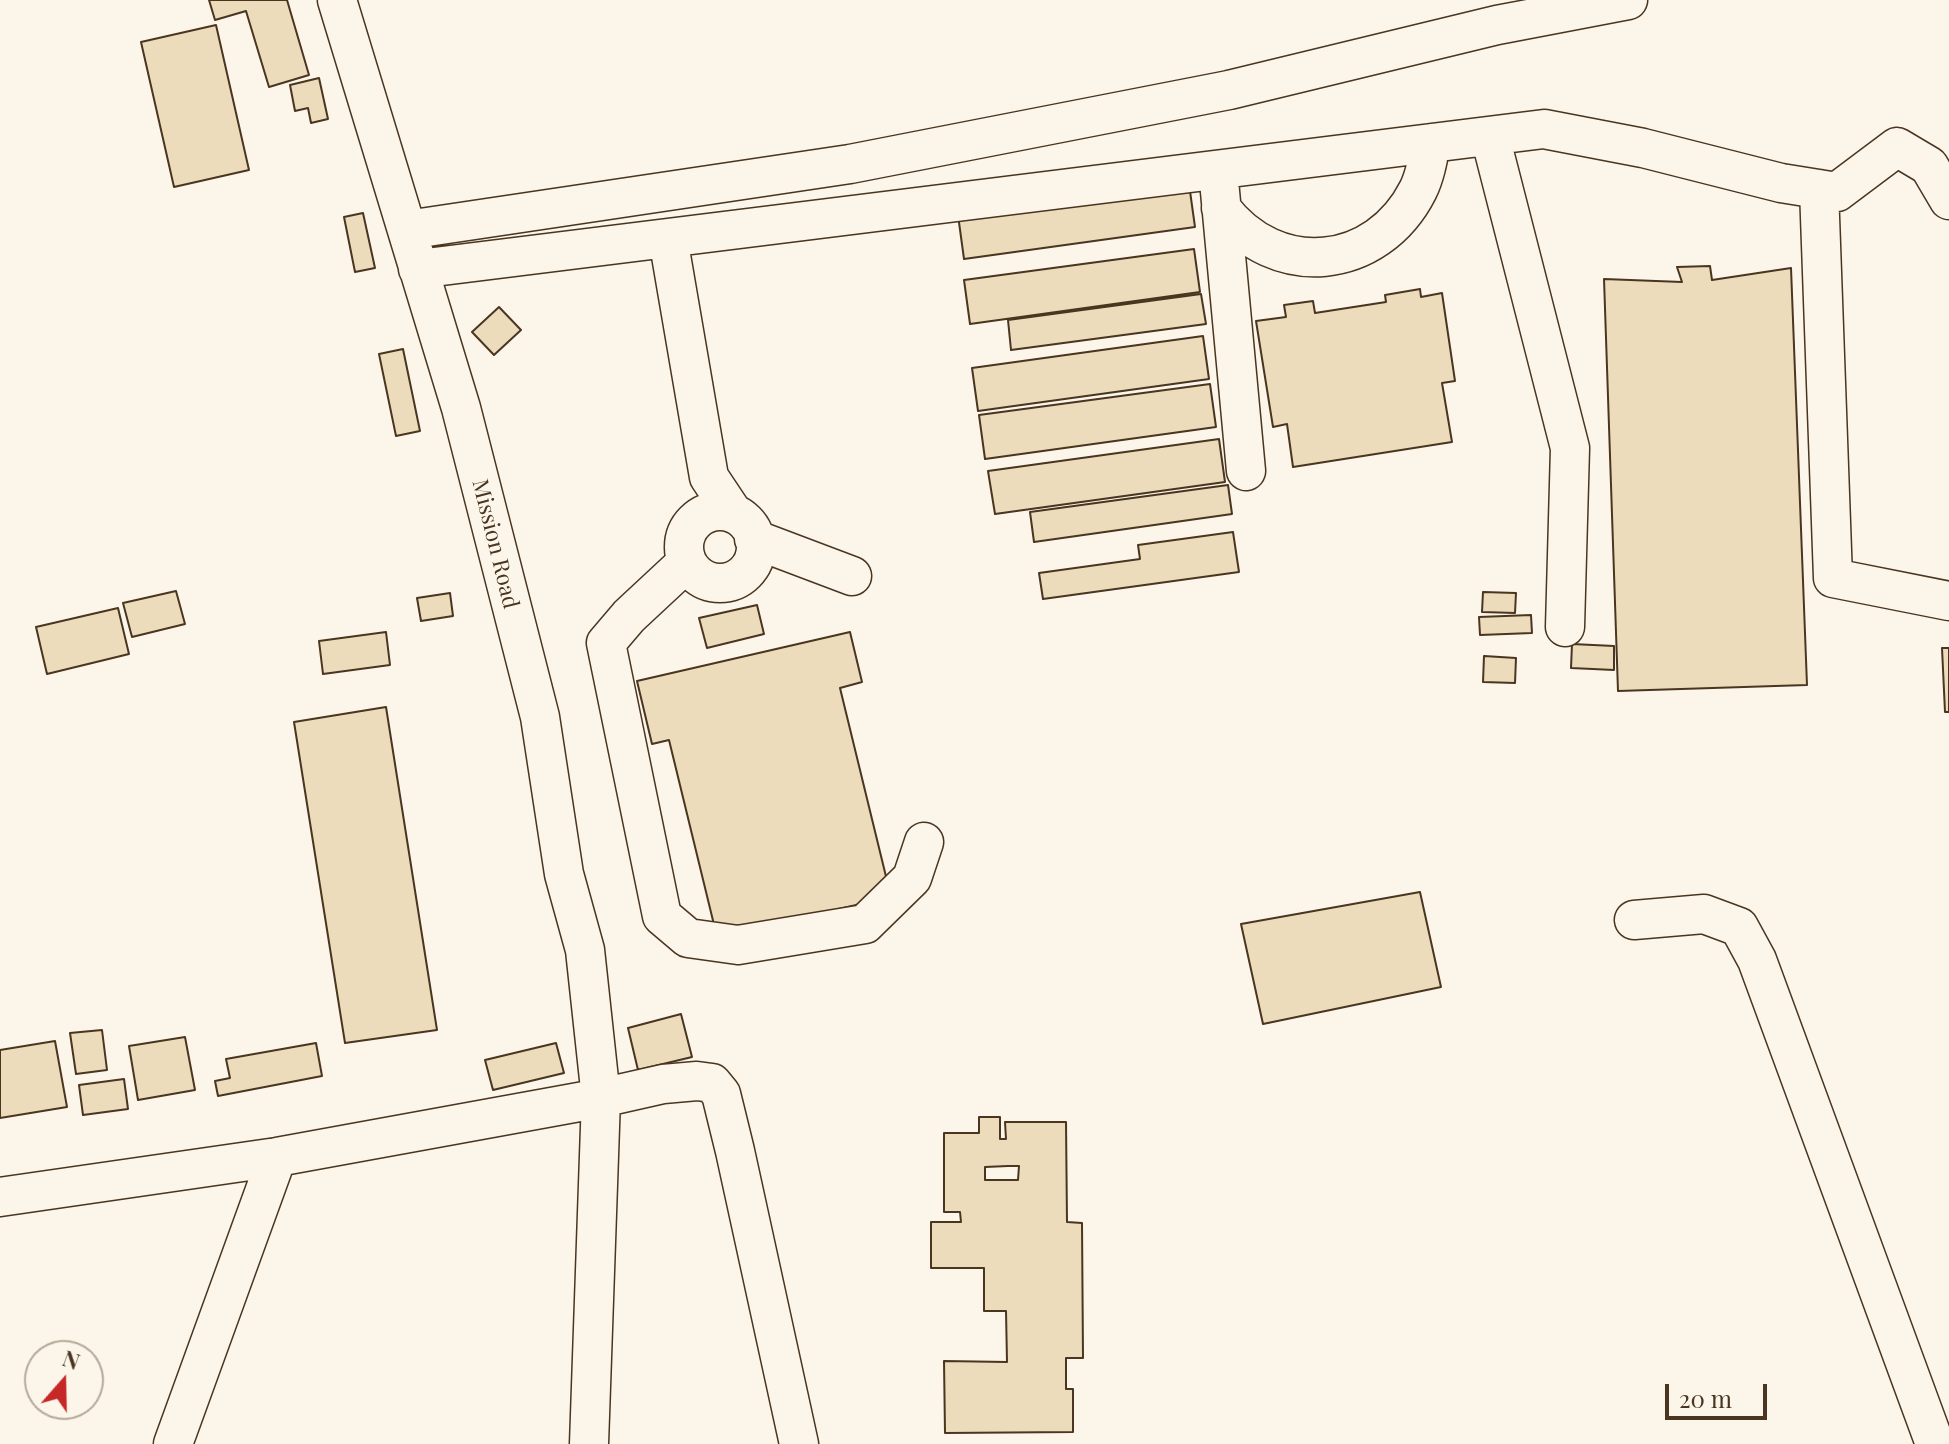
<!DOCTYPE html>
<style>
body{margin:0}
#map{position:relative;width:1949px;height:1444px;overflow:hidden;background:#fbf6e9;font-family:"Playfair Display",serif}
canvas{display:block}
.north{position:absolute;left:24px;top:1340px;width:80px;height:80px;box-sizing:border-box;background:#fbf6e9;border:2px solid #b4a999;border-radius:50%;rotate:20deg;font-size:22px;font-weight:700;line-height:32px;text-align:center;color:#4a3520}
.north::after{content:'';display:block;margin:auto;width:28px;height:36px;background:#c62828;clip-path:polygon(50% 0,100% 100%,50% 72%,0 100%)}
.scale{position:absolute;left:1665px;top:1384px;width:102px;height:36px;box-sizing:border-box;border:4px solid #4a3520;border-top:0;padding-left:10px;font-size:24px;line-height:28px;white-space:nowrap;color:#4a3520;-webkit-text-stroke:6px #fbf6e9;paint-order:stroke}
</style>
<div id="map">
<canvas width="1949" height="1444"></canvas>
<div class="north">N</div>
<div class="scale">20 m</div>
</div>
<script>
const g = document.querySelector('canvas').getContext('2d');
g.lineJoin = 'round';
function paint(path, color) {
  g.fillStyle = color;
  g.fill(path, 'evenodd');
}
function stroke(path, color, width, dash) {
  g.strokeStyle = color;
  g.lineWidth = width;
  g.lineCap = dash ? 'butt' : 'round';
  g.setLineDash(dash || []);
  g.stroke(path);
}
function write(font, color, halo, rows, align = 'center') {
  g.font = font + ' "Playfair Display",serif';
  g.lineWidth = 6;
  g.setLineDash([]);
  g.textBaseline = 'middle';
  g.strokeStyle = halo;
  g.fillStyle = color;
  for (const [text, x, y, turn = 0] of rows) {
    g.save();
    g.translate(x, y);
    g.rotate((+turn || 0) * Math.PI / 180);
    g.textAlign = isNaN(turn) ? turn : align;
    if (halo) g.strokeText(text, 0, 0);
    g.fillText(text, 0, 0);
    g.restore();
  }
}
const building = new Path2D(`
 M209 0H287L309 75 269 87 246 11 215 20Z
 M216 25 249 170 174 187 141 42Z
 M319 78 328 119 311 123 308 108 295 111 290 85Z
 M1189 184 1195 227 964 259 958 215Z
 M363 213 375 268 355 272 344 217Z
 M1194 249 1200 292 970 324 964 280Z
 M1710 266 1712 280 1791 268 1807 685 1618 691 1604 279 1682 282 1677 267Z
 M1420 289 1421 297 1442 293 1455 381 1442 383 1452 442 1293 467 1287 424 1273 427 1256 321 1286 317 1284 305 1313 301 1315 313 1386 302 1385 295Z
 M1201 294 1206 324 1011 350 1008 320Z
 M499 307 521 330 494 355 472 332Z
 M1203 336 1209 379 978 411 972 368Z
 M403 349 420 431 396 436 379 354Z
 M1210 384 1216 427 985 459 979 415Z
 M1219 439 1225 482 995 514 988 471Z
 M1228 485 1232 514 1034 542 1030 512Z
 M1233 532 1239 572 1043 599 1039 573 1140 559 1138 545Z
 M176 591 185 624 132 637 123 603Z
 M1483 592 1516 593 1515 613 1482 612Z
 M450 593 453 616 421 621 417 598Z
 M757 605 764 634 707 648 699 618Z
 M118 608 129 654 47 674 36 627Z
 M1531 615 1532 633 1480 635 1479 617Z
 M386 632 390 665 323 674 319 641Z
 M850 632 862 682 840 688 891 897 717 937 669 740 652 744 637 681Z
 M1572 644 1614 646V670L1571 668Z
 M1942 648H1949V712H1945Z
 M1484 656 1516 658 1515 683 1483 682Z
 M386 707 437 1030 345 1043 294 722Z
 M1420 892 1441 987 1263 1024 1241 924Z
 M681 1014 692 1057 638 1070 628 1028Z
 M102 1030 107 1070 76 1074 70 1033Z
 M185 1037 195 1090 138 1100 129 1046Z
 M55 1041 67 1107 0 1118V1050Z
 M316 1043 322 1076 218 1096 215 1081 230 1078 226 1059Z
 M556 1043 564 1073 493 1090 485 1060Z
 M124 1079 128 1109 83 1115 79 1085Z
 M979 1117H1000V1139H1006L1005 1122H1066L1067 1222 1082 1223 1083 1358H1066V1389H1073V1432L945 1433 944 1361 1007 1362 1006 1311H984V1268H931V1222H961L960 1212H944V1133H979ZM1008 1166H1019L1018 1180H985V1167Z`);
paint(building, '#ecdcbc');
stroke(building, '#4a3520', 2);
const minor = new Path2D(`
 M337 0 461 408 540 717 564 874 585 950 601 1098 589 1444
 M1490 136 1570 448 1565 627
 M1218 170 1246 471
 M1819 189 1833 578 1949 601
 M1221 208C1276 281 1377 271 1418 190 1425 176 1428 159 1431 143
 M407 230 850 164 1229 90 1497 25 1628 0
 M668 238 709 477 733 513
 M418 269 1544 129 1643 148 1781 183 1837 192 1897 147 1929 166 1949 200
 M684 547a36 36 0 1 1 72 0a36 36 0 1 1-72 0Z
 M754 539 852 576
 M687 562 629 616 606 643 662 916 688 938 738 945 865 924 912 878 924 842
 M1634 920 1704 914 1739 927 1757 960 1935 1444
 M0 1197 277 1157 601 1098 663 1084 697 1081 712 1083 721 1094 735 1151 799 1444
 M173 1444 277 1157`);
stroke(minor, '#4a3520', 41);
stroke(minor, '#fbf6e9', 38);
write('22px', '#4a3520', '#fbf6e9', [
 ["Mission Road",495,544,76]
]);
</script>
